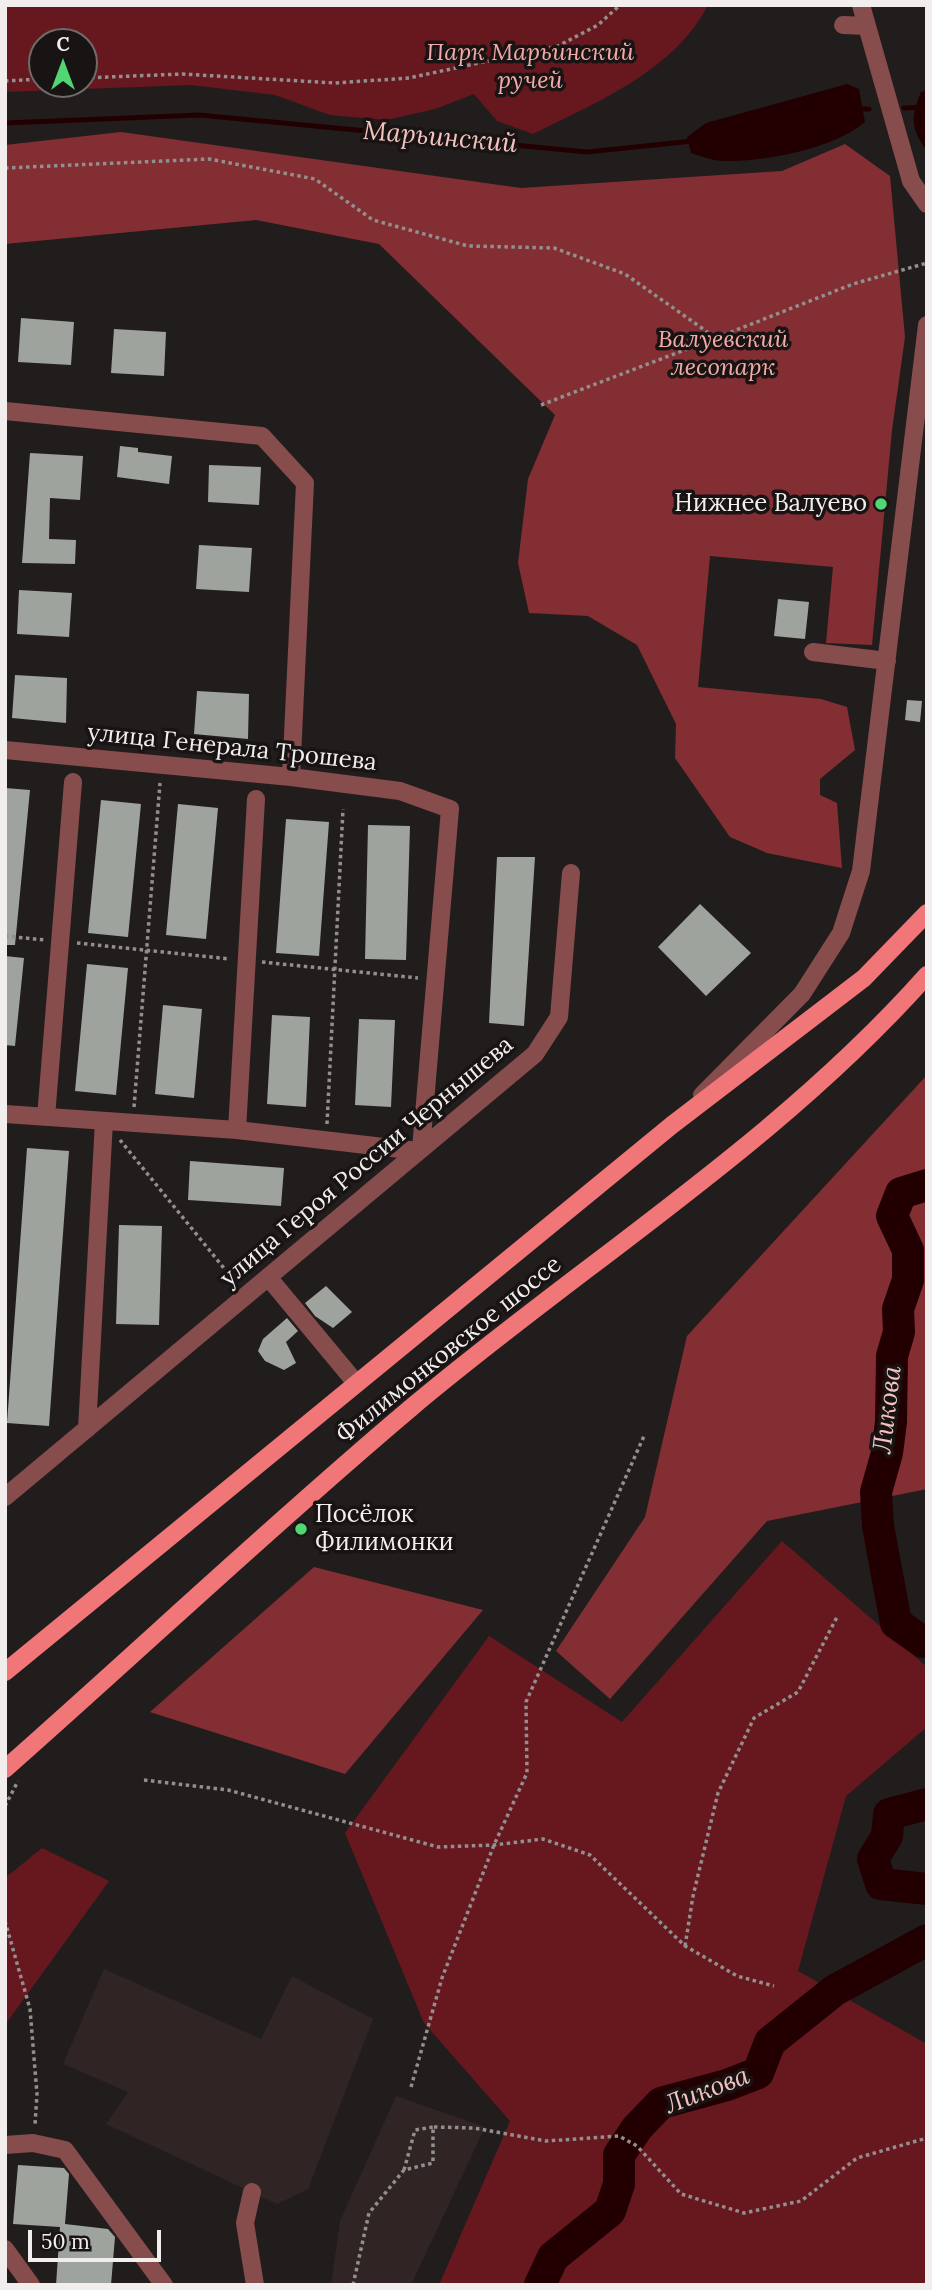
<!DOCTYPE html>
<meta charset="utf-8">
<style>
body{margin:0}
#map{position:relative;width:932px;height:2290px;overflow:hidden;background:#221d1d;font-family:Lora,serif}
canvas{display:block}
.frame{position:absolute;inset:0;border:7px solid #f1eeed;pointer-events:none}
.north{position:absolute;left:28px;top:28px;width:70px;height:70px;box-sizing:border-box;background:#191414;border:2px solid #6f6b6b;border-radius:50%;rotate:0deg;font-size:19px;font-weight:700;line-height:28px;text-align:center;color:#f1eeed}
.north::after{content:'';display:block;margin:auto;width:24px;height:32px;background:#50d675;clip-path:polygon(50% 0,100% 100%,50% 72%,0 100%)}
.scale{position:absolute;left:28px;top:2230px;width:133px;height:32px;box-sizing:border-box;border:4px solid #f1eeed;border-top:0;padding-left:9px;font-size:21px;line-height:24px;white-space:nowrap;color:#f1eeed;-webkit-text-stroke:5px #191414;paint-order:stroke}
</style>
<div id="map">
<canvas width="932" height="2290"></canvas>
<div class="frame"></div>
<div class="north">С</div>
<div class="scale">50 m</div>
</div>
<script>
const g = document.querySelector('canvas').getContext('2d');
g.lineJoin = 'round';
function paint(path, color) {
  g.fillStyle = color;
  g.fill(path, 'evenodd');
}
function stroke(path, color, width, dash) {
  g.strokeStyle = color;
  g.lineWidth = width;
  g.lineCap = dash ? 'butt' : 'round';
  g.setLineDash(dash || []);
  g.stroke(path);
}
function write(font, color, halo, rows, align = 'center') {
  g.font = font + ' Lora,serif';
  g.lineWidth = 7;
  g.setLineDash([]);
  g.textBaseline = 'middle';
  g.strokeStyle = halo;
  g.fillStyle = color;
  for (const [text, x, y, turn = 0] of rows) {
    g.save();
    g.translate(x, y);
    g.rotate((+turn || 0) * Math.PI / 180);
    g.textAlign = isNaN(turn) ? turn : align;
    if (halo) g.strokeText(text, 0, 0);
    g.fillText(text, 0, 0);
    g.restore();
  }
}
paint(new Path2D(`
 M104 1969 261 2039 292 1976 373 2019 308 2189 277 2204 106 2124 128 2092 63 2064Z
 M396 2096 485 2127 411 2285H331L340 2221Z`), '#302524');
paint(new Path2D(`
 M5 5H708C674 71 597 102 533 134L497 121 474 94 435 109 386 120 330 115 275 95 191 85 5 92ZM42 42H84V84H42Z
 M782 1541 927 1667V1727L846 1796 798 1971 927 2044V2285H439L510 2121 424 2023 345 1833 489 1636 622 1722Z
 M42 1848 109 1881 5 2025V1878Z`), '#66181e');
paint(new Path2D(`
 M121 132 521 188 782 171 845 144 890 176 905 337 892 430 872 645 826 643 833 567 710 556 698 687 821 699 847 707 855 750 820 779V795L837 803 842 868 767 853 730 837 675 758 676 724 637 645 588 616 529 613 518 563 528 479 555 415 379 244 256 220 5 244V145Z
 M927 1075V1489L767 1521 610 1699 556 1651 645 1517 687 1336Z
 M314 1567 483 1610 345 1774 150 1712Z`), '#832e32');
paint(new Path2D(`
 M847 84 859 89 865 122C834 149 764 162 723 161 713 161 701 156 691 153L687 137 706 123Z
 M927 90V151C911 129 910 117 921 92Z`), '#220002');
stroke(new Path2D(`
 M904 108 927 107
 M855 109H869
 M5 123 199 115 587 152 693 141`), '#220002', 5);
stroke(new Path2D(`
 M927 1185 901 1193 892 1216 908 1250V1280L898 1309 899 1332 892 1356 891 1422 887 1453 876 1492 878 1526 896 1623 923 1642H927
 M927 1804 889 1814 887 1836 873 1859 881 1884 927 1889
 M540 2285 553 2257 610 2211 619 2184V2155L637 2128 661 2103 727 2085 758 2073 770 2042 835 1990 927 1940`), '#220002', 32);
paint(new Path2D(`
 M21 318 74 322 71 365 18 362Z
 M114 329 166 332 164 376 111 373Z
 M120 446 138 448V452L172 456 169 484 117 477Z
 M30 453 83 456 80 500 50 498 49 539 76 540 75 564 22 563Z
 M209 465 261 467 259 505 208 502Z
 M199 545 252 548 249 592 196 589Z
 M19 590 72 593 69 637 17 634Z
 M778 599 809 602 805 639 774 636Z
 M15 675 67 678 66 723 12 718Z
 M197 691 249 694 248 739 194 734Z
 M907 700 922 701 920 722 905 720Z
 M5 788 30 790 15 945H5Z
 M101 800 141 804 128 937 88 933Z
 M178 804 218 808 206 939 166 935Z
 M286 819 329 822 319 956 276 953Z
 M368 825 410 826 406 960 365 959Z
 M497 857H535L524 1026 489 1023Z
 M700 904 751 953 706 996 658 947Z
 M5 956 24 958 15 1046 5 1045Z
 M87 964 128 968 116 1095 75 1091Z
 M163 1005 202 1009 194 1098 155 1094Z
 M272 1015 310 1017 306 1107 267 1104Z
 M359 1019 395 1020 391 1107 355 1105Z
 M27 1148 69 1151 49 1426 7 1423Z
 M190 1161 284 1168 281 1206 188 1200Z
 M119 1225 162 1226 159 1325 116 1324Z
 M326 1286 352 1312 333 1328 315 1316 305 1303Z
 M287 1318 298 1331 286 1342 296 1363 284 1370 265 1361 258 1351 263 1339Z
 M18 2165 64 2168 69 2174 65 2224 108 2229 115 2237 111 2285H56L60 2227 13 2224Z`), '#9ea39e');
stroke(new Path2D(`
 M84 78 182 74 335 83 409 78 558 46 598 25 620 5
 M5 81 42 79
 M5 168 209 159 315 179 373 220 468 246 554 248 625 274 716 338 853 284 927 263
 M541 405 716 338
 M5 936 45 940
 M77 943 230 959
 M262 962 418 978
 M134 1107 160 783
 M327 1124 343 809
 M120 1140 236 1283
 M144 1780 228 1790 438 1847 494 1845 543 1839 590 1855 685 1946 737 1976 774 1986
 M5 1806 18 1781
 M5 1921 30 2009 37 2094 35 2125
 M685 1946 693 1896 718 1793 754 1718 798 1692 837 1617
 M411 2087 442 1978 494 1845 527 1773 526 1702 644 1436
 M404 2170 415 2130 433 2127
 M353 2285 369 2213 404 2170 433 2163V2127L474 2128 546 2141 619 2136 637 2146 681 2194 744 2213 801 2201 857 2158 927 2138`), '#928f8e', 3.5, [3.5, 3.5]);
stroke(new Path2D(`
 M861 5 911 181 927 204
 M843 25 867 26
 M5 411 262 436 305 483 291 777
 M813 652 887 661
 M5 750 291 777 400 791 450 809 421 1149
 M702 1095 802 994 841 933 861 871 927 325
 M5 1114 237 1130 418 1151
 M46 1117 73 782
 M237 1130 256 799
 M268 1277 356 1383
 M87 1429 104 1121
 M5 1497 535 1054 559 1017 571 873
 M5 2145 33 2143 65 2150 164 2285
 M252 2192 245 2223 255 2285
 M5 2249 31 2285`), '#874c4c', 18);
stroke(new Path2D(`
 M5 1672 672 1125 864 978 927 913
 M5 1769C141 1649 273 1524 412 1407 583 1263 778 1143 927 975`), '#f07677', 18);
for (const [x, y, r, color] of [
 [881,504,7,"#50d675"],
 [301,1529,7,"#50d675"]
]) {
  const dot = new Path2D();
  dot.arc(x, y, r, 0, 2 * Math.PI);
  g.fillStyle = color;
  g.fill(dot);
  stroke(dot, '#191414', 2.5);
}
write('italic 24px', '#f3a9a7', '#191414', [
 ["Парк Марьинский",530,53],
 ["ручей",530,81],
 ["Валуевский",723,340],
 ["лесопарк",723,368]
]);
write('24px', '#f1eeed', '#191414', [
 ["Нижнее Валуево",867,504],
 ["Посёлок",315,1515,"left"],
 ["Филимонки",315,1543,"left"]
], 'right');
write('24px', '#f1eeed', '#191414', [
 ["улица Генерала Трошева",232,748,6],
 ["улица Героя России Чернышева",367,1162,-40],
 ["Филимонковское шоссе",449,1350,-39]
]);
write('italic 26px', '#f5c2c0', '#191414', [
 ["Марьинский",440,138,5],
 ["Ликова",888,1410,-83],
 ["Ликова",707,2091,-21]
]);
</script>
